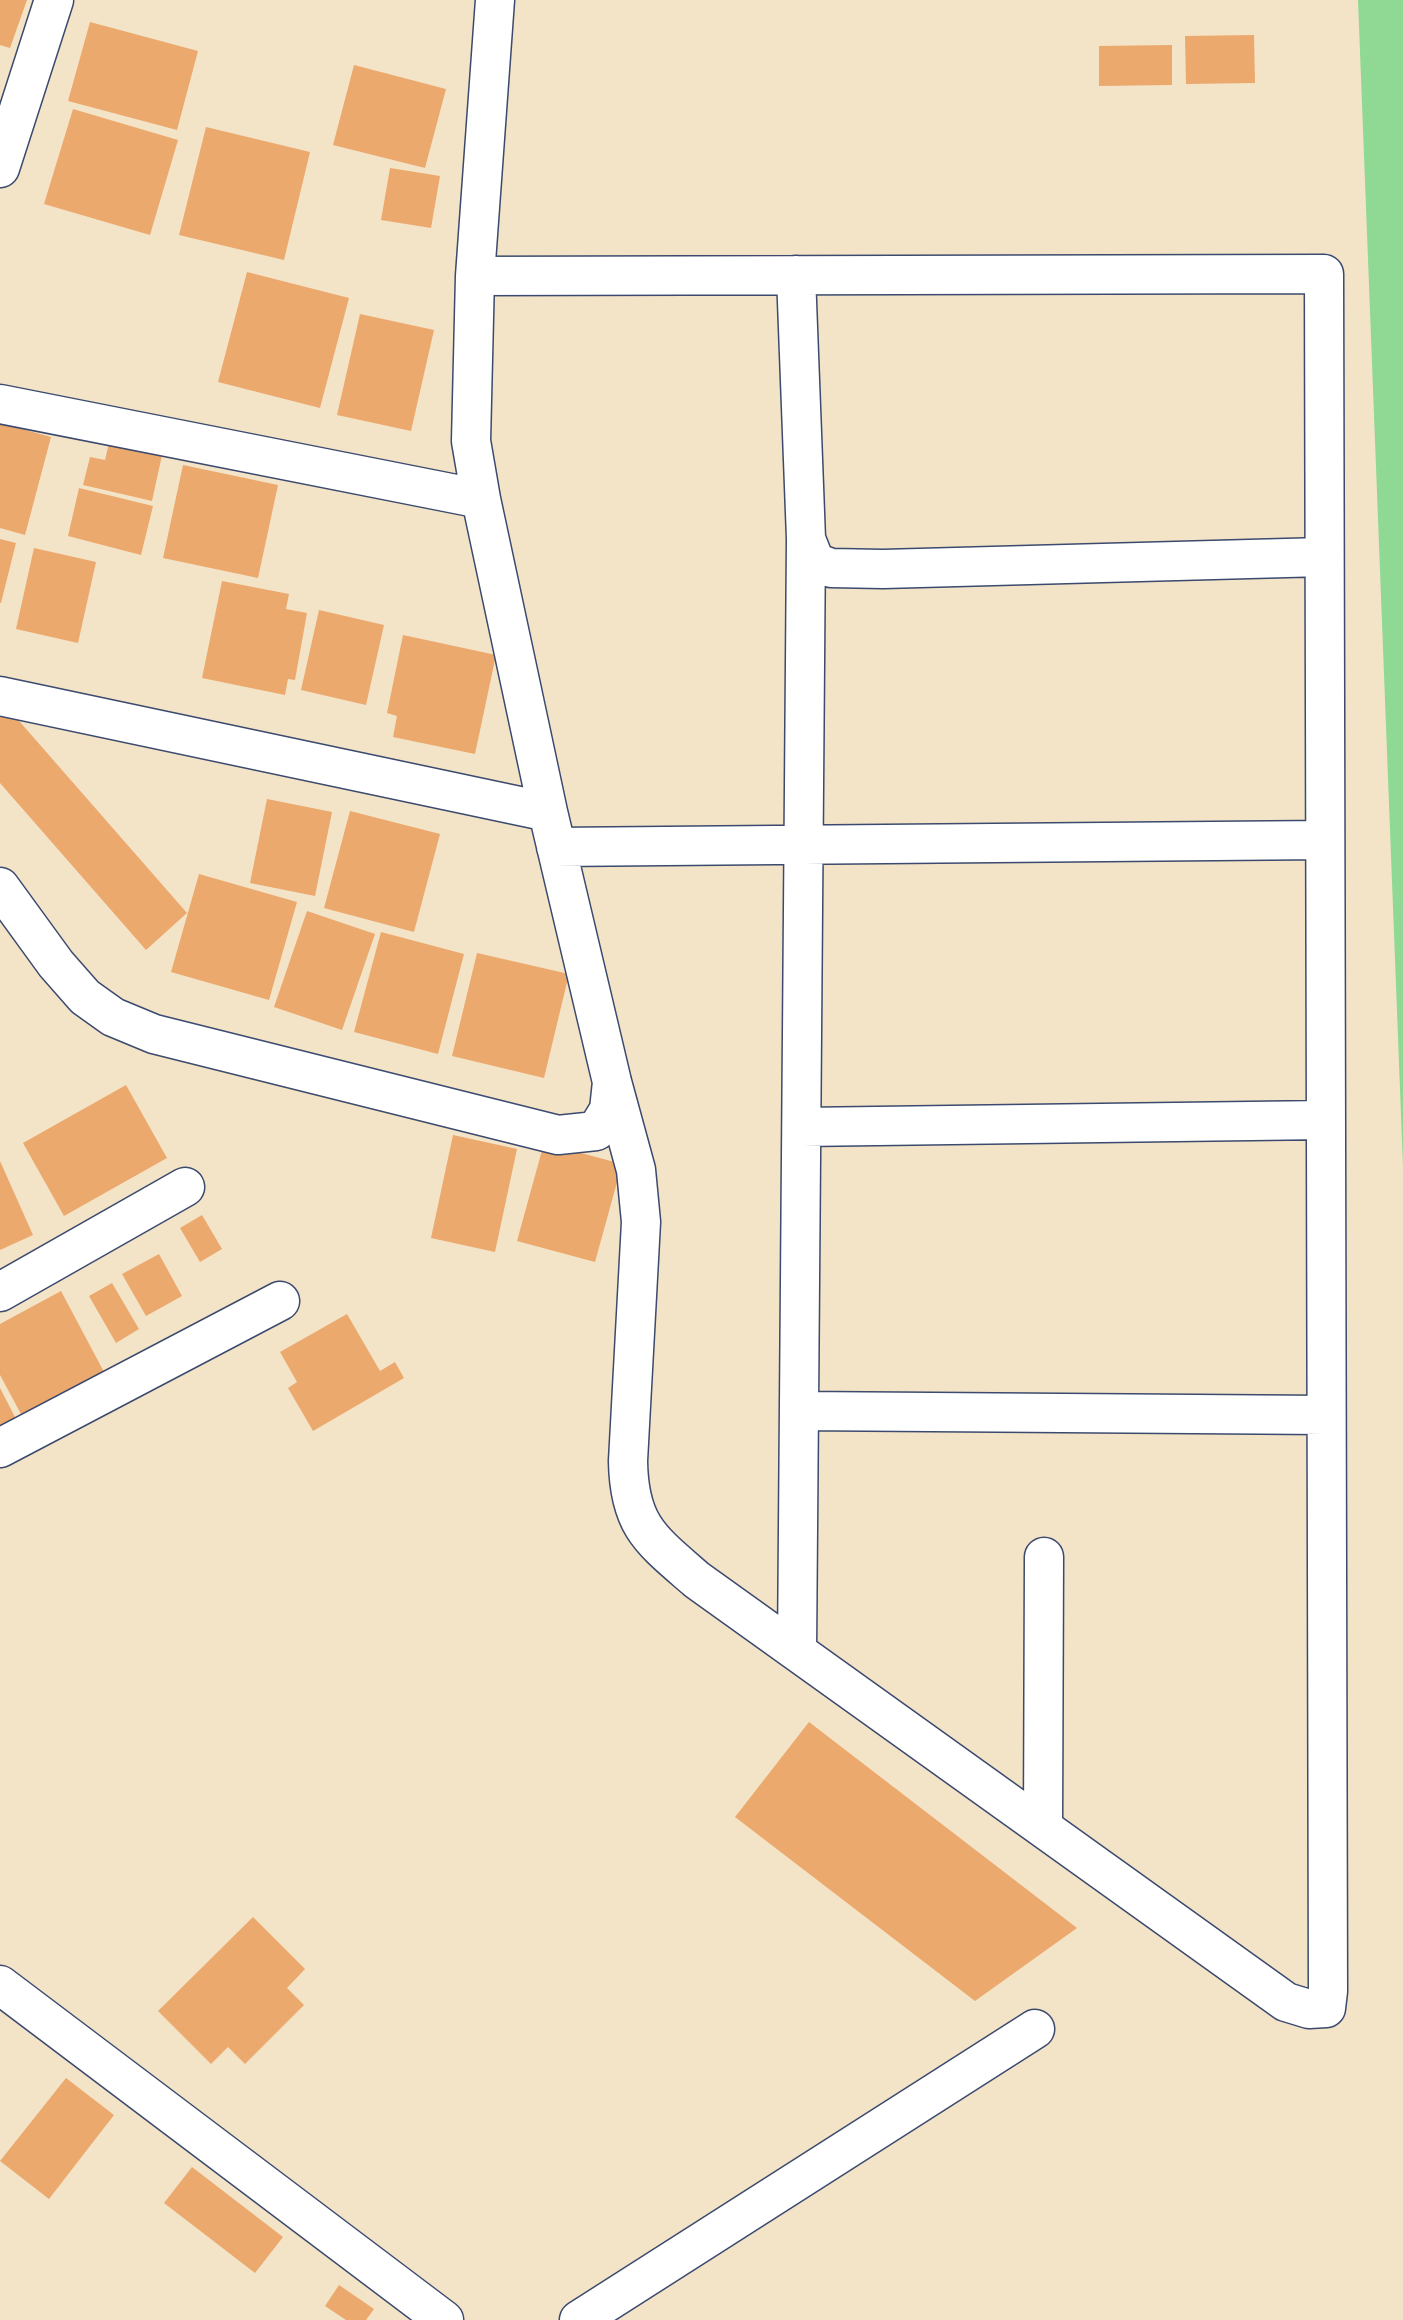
<!DOCTYPE html>
<style>
body{margin:0}
canvas{display:block;background:#f3e3c7}
</style>
<canvas width="1403" height="2320"></canvas>
<script>
const g = document.querySelector('canvas').getContext('2d');
g.lineJoin = 'round';
function paint(path, color) {
  g.fillStyle = color;
  g.fill(path, 'evenodd');
}
function stroke(path, color, width, dash) {
  g.strokeStyle = color;
  g.lineWidth = width;
  g.lineCap = dash ? 'butt' : 'round';
  g.setLineDash(dash || []);
  g.stroke(path);
}
paint(new Path2D(`
 M1358 0H1403V1167Z`), '#90d994');
paint(new Path2D(`
 M0 0H27L10 48 0 45Z
 M90 22 198 51 177 130 68 101Z
 M1254 35 1255 83 1186 84 1185 36Z
 M1172 45V85L1099 86V46Z
 M354 65 446 89 425 168 333 145Z
 M73 109 178 140 150 235 44 204Z
 M206 127 310 152 284 260 179 235Z
 M390 168 440 176 431 228 381 220Z
 M247 272 349 298 320 408 218 382Z
 M360 314 434 330 411 431 337 415Z
 M0 423 51 437 25 535 0 528Z
 M109 443 162 455 152 501 83 485 90 457 105 460Z
 M183 465 278 485 258 578 163 558Z
 M79 488 153 506 141 555 68 536Z
 M0 539 16 543 1 603H0Z
 M34 548 96 562 78 643 16 629Z
 M222 581 289 594 286 609 307 613 295 680 288 679 285 695 202 678Z
 M319 610 384 625 366 705 301 690Z
 M403 635 496 655 475 754 393 737 397 716 387 713Z
 M6 706 187 913 146 950 0 783V711Z
 M267 799 332 812 315 896 250 883Z
 M350 811 440 834 414 932 324 908Z
 M199 874 297 902 269 1000 171 972Z
 M307 911 375 934 342 1030 274 1007Z
 M381 932 464 954 438 1054 354 1032Z
 M477 953 569 974 544 1078 452 1056Z
 M126 1085 167 1158 64 1216 23 1143Z
 M453 1135 517 1149 495 1252 431 1238Z
 M544 1143 622 1164 595 1262 517 1241Z
 M0 1161 33 1235 0 1250Z
 M202 1215 222 1249 200 1262 180 1228Z
 M159 1254 182 1296 146 1316 122 1274Z
 M112 1283 139 1329 116 1343 89 1296Z
 M61 1291 104 1372 22 1416 0 1375V1324Z
 M347 1314 380 1371 395 1362 404 1378 313 1431 288 1388 297 1382 280 1352Z
 M0 1388 16 1419 0 1427Z
 M809 1722 1077 1928 975 2001 735 1817Z
 M253 1917 305 1969 287 1988 304 2005 245 2064 228 2047 211 2064 158 2011Z
 M66 2078 114 2115 49 2199 0 2161Z
 M192 2167 283 2237 255 2273 164 2203Z
 M339 2285 374 2309 366 2320H346L325 2306Z`), '#eca96e');
const minor = new Path2D(`
 M0 168 54 0
 M796 275 806 539 815 562 831 568 883 569 1323 557
 M475 276 1324 274 1328 1991 1326 2008 1309 2009 1286 2002 697 1580C651 1540 629 1526 628 1461L641 1222 636 1170 612 1082 548 812 481 499 471 441 475 276 495 0
 M0 404 481 499
 M0 696 548 812
 M556 847 1324 840
 M0 887 56 964 85 997 113 1017 154 1034 558 1135 596 1131 609 1110 612 1082
 M802 1127 1325 1120
 M0 1292 185 1187
 M800 1411 1325 1415
 M0 1448 280 1301
 M797 1651 806 539
 M1043 1826 1044 1557
 M0 1985 444 2320
 M579 2320 1035 2029`);
stroke(minor, '#3b4a6e', 41);
stroke(minor, '#fff', 38);
</script>
